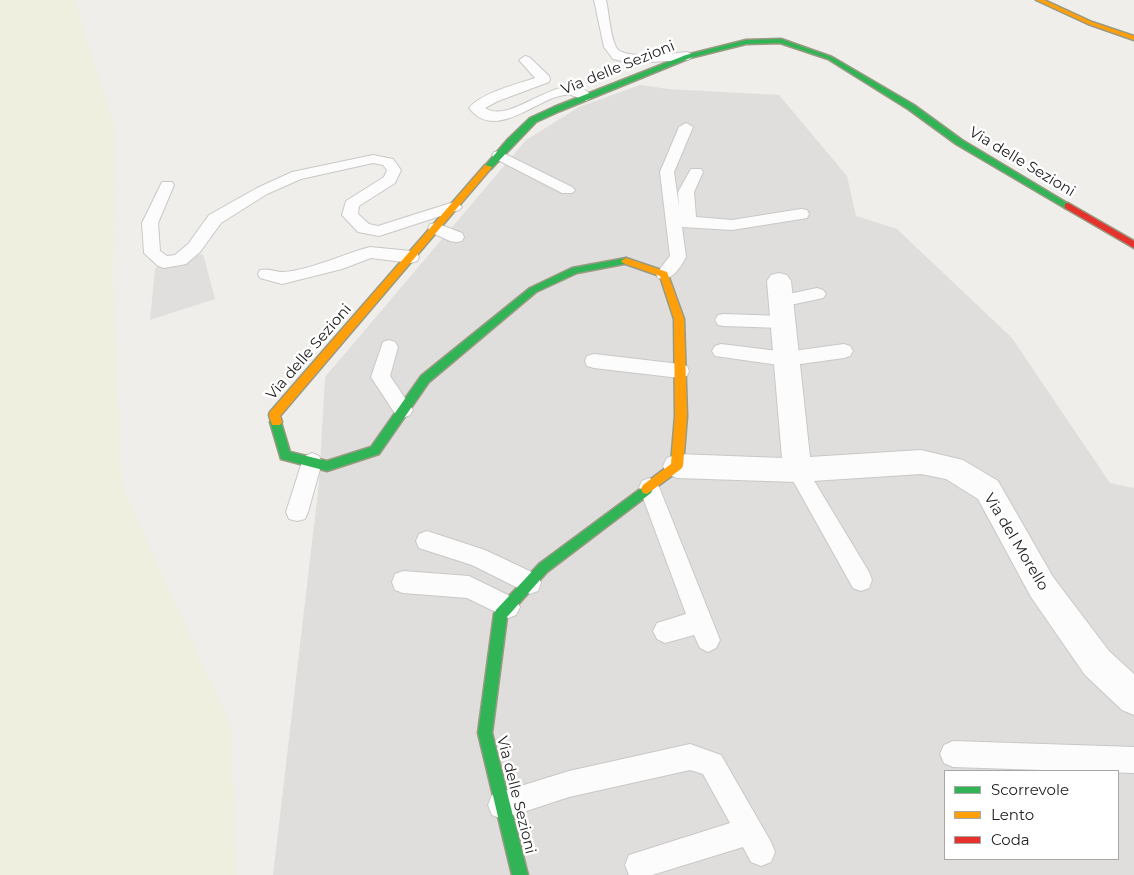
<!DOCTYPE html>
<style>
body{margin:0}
#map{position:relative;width:1134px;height:875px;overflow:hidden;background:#f0eeeb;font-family:Montserrat,sans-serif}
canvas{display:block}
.legend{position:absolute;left:944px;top:770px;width:175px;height:90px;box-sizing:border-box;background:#fff;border:1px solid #a7a7a7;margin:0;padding:6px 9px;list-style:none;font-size:15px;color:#222}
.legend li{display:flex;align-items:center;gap:10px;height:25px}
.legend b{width:25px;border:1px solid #a7a7a7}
</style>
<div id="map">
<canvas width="1134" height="875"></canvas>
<ul class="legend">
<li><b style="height:6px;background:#30b455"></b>Scorrevole</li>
<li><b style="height:6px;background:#ff9f0a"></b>Lento</li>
<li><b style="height:6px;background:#e5322d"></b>Coda</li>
</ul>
</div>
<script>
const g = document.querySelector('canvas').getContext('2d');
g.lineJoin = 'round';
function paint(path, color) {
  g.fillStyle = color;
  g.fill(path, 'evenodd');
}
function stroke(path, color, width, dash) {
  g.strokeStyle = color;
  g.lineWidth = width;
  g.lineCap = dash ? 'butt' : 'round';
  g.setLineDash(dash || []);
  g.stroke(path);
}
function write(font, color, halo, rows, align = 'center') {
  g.font = font + ' Montserrat,sans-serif';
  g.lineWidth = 5;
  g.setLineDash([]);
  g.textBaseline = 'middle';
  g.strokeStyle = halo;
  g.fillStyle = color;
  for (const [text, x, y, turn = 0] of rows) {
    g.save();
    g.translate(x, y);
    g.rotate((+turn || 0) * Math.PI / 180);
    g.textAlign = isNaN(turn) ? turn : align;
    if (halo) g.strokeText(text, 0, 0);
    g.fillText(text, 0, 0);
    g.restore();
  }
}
paint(new Path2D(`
 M640 85 668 89 779 95 847 176 856 216 897 229 1012 338 1110 483 1134 488V875H273L319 483 325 377 526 140 579 107ZM945 771H1118V859H945Z`), '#dfdedc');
paint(new Path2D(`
 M0 0H75L115 129 113 280 122 485 231 726 237 875H0Z`), '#efefdf');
paint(new Path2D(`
 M203 254 215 299 150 320 155 269 164 262Z`), '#e0dfde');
const lane = new Path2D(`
 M594 0H606C609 13 610 35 616 47 623 61 673 53 688 52L694 56 688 60 631 63 613 59 604 47Z
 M525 56 529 57 549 76 550 79 549 82 498 101 485 108C513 127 564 62 593 97L586 101C581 100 576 96 571 95 543 91 497 145 469 108 481 93 517 84 535 78L519 60Z
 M686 123 693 127 674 172 679 207 678 192 691 169H701L703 172 694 192 696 217 732 220 801 209 807 210 809 214 807 218 801 219 732 230 682 227 686 257C680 268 672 282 658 278L656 274 670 256 660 172 679 127Z
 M499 151 572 187 575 190 572 193H562L494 158 492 155 494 152Z
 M373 155 393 159 401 170 395 183 359 206 358 214 369 224 378 226 454 202 459 204 462 207 459 210 379 236 358 232 342 215 346 201 384 177 387 170 383 165 373 163 301 179 267 194 221 223 200 252 186 264 164 268 158 266 144 253 142 223 162 182H172L174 185 158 223 160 251 167 256 175 255 188 244 209 215 257 188 292 172Z
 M436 223 462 233 464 237 462 241 456 242 450 241 430 232 428 228 430 224Z
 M370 247 411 251 417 253 419 257 417 261 411 263 371 258 342 269 282 284 260 278 258 274 260 270C269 268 275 272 283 272 311 270 343 254 370 247Z
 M817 288 823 290 826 294 823 298 781 307 775 305 772 301 775 297Z
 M724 314 782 316 788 317 791 322 788 327 782 328 724 326 718 325 715 320 718 315Z
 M389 340 395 342 398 347 390 376 413 410 410 415 403 418 396 415 371 377 383 342Z
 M721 344 786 352 844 344 850 346 853 351 850 356 844 358 786 366 715 356 712 351 715 346Z
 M594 354 680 364 687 366 689 371 687 376 680 378 594 368 587 366 585 361 587 356Z
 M312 453 319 456 322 462 308 512 305 519 297 521 289 519 286 512 302 462 305 456Z
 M797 461 804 464 869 572 872 580 869 588 861 591 853 588 787 470 790 464Z
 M649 478 656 481 659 487 720 640 716 648 708 652 700 648 694 635 665 643 657 639 653 631 657 623 686 614 639 487 642 481Z
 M427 531 485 550 538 575 541 583 538 591 530 594 472 565 419 548 416 541 419 534Z
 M403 571 469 576 516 599 520 607 516 615 508 618 467 598 403 593 395 590 392 582 395 574Z
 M953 741 1134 747V773L953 767 944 763 940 754 944 745Z
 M690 744 721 755 771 842 775 852 771 862 761 866 751 862 743 847 652 875H629L625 865 629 855 730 823 703 774 690 770 569 797 502 819 492 815 488 805 492 795 569 771Z`);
const street = new Path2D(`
 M779 273 787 275 791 281 810 457 921 450 963 460 998 481 1053 577 1109 651 1134 674V715L1122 710 1085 675 1031 597 978 499 946 479 921 474 797 482 677 478 667 474 663 466 667 458 677 454 782 458 767 281 771 275Z`);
const fast = new Path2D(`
 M781 39 832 57 914 105 962 140 1072 206 1068 209 1065 208 956 144 908 109 828 59 780 43 746 44 690 58 560 111 536 122 491 169 484 167 508 139 530 118 554 107 686 55 746 40Z
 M626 258 631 261 629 263 577 273 536 292 429 382 379 454 327 471 281 459 270 422 272 419H280L290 452 327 461 371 447 421 376 530 288 572 268Z
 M647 484 651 485 653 489 651 493 547 572 507 617 492 733 528 875H512L478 733 494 614 496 610 539 564Z`);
const slow = new Path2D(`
 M1036 0H1044L1092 22 1134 36V40L1088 24Z
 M485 165 492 167 280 416 282 422 280 425H272L269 415 270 412Z
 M626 258 667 272 684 319 687 416 683 466 681 469 647 494 643 493 641 489 643 485 671 464 675 416 674 319 660 276 623 263 621 261Z`);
const jam = new Path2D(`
 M1068 203 1134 241V248L1065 208V204Z`);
stroke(lane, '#c9c8c7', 2);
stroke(street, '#c9c8c7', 2);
stroke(fast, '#999a82', 3);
stroke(slow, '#999a82', 3);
stroke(jam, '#999a82', 3);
paint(lane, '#fdfcfc');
paint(street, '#fdfcfc');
paint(fast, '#30b455');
paint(slow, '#ff9f0a');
paint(jam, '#e5322d');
write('15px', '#222', '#fff', [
 ["Via delle Sezioni",618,68,-22],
 ["Via delle Sezioni",1022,162,31],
 ["Via delle Sezioni",309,352,-49],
 ["Via del Morello",1016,542,59],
 ["Via delle Sezioni",516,795,76]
]);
</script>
